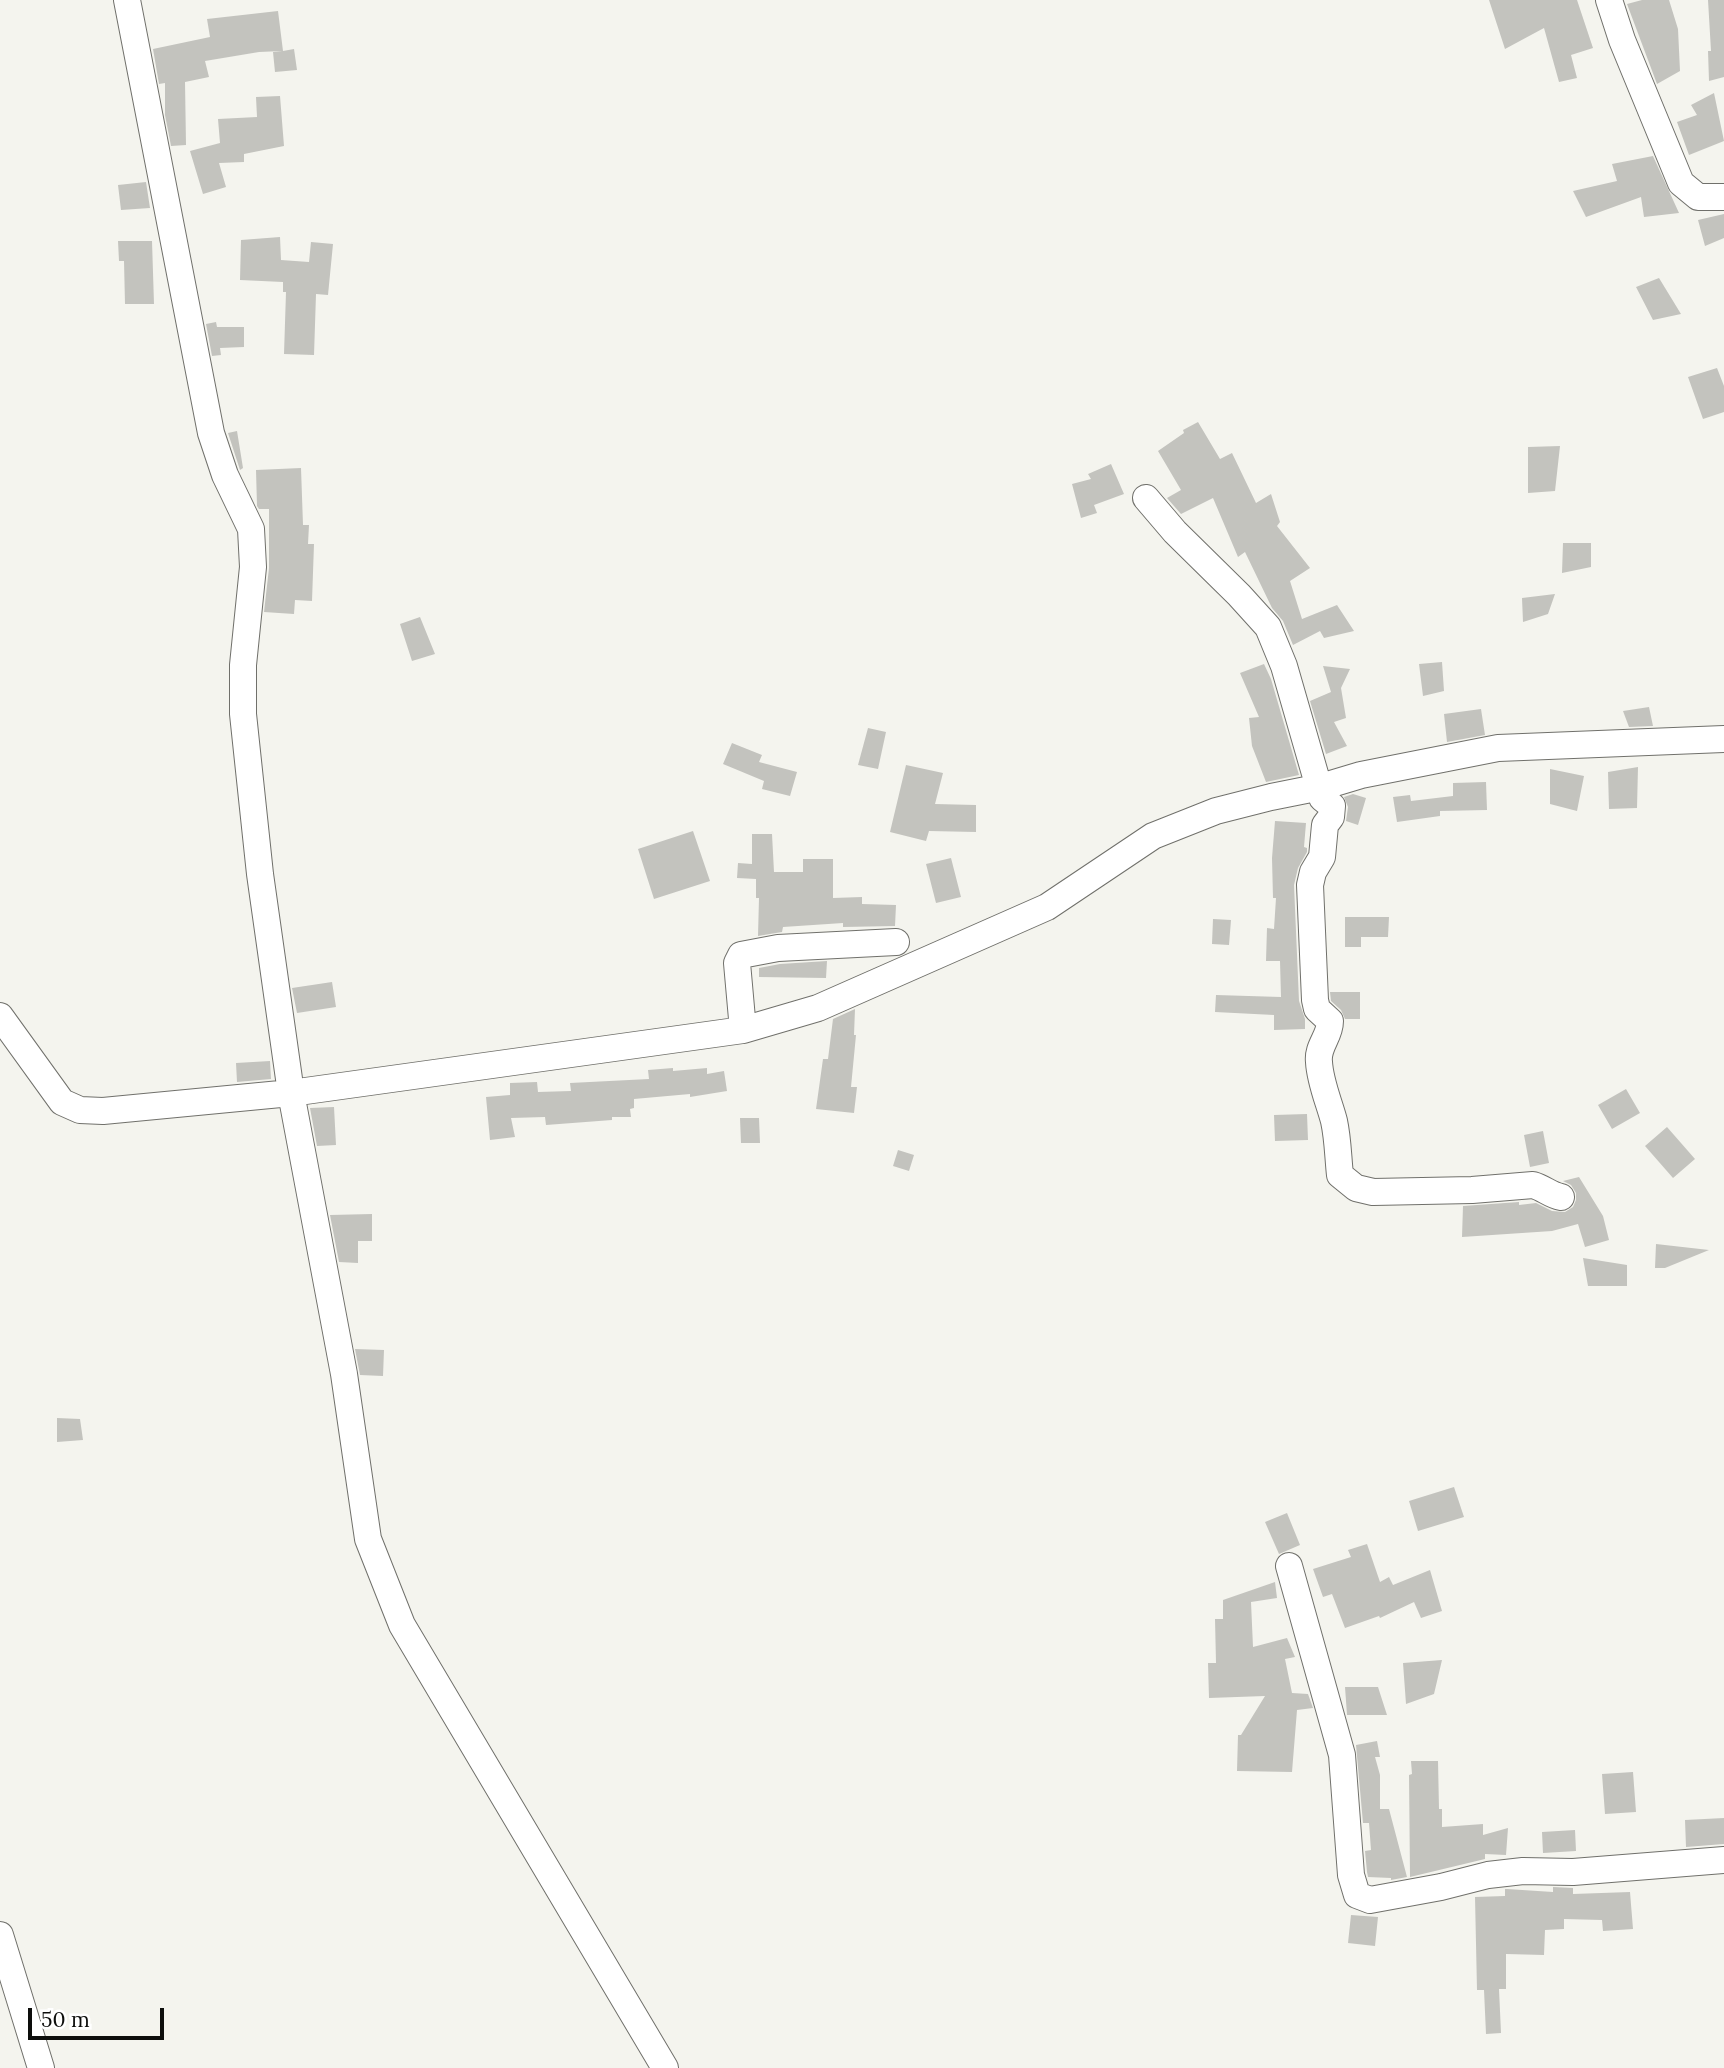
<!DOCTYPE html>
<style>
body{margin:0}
#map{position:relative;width:1724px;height:2068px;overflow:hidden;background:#f4f4ee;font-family:Lora,serif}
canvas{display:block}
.scale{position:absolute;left:28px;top:2008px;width:136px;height:32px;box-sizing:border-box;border:4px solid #0d0e0c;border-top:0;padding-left:9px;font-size:21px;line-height:24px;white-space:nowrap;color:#0d0e0c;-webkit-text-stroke:5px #fff;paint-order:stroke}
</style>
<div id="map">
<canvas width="1724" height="2068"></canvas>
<div class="scale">50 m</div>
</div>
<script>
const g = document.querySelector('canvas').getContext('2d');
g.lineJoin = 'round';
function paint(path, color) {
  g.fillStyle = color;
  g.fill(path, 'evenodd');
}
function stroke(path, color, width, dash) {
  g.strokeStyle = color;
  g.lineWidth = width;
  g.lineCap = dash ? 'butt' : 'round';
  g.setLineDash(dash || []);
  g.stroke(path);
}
paint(new Path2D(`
 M1489 0H1577L1593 48 1571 55 1577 78 1559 82 1544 28 1505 49Z
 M1669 0 1678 29 1680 71 1657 84 1627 4 1642 0Z
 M1708 0H1724V77L1709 81 1708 51H1711Z
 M278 11 283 51 294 49 297 70 275 72 273 52 282 51 259 52 205 61 209 77 185 82 186 145 171 146 165 115V83L159 84 153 49 210 37 207 19Z
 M1714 93 1724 141 1689 155 1677 122 1697 115 1691 105Z
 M280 96 284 146 244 154V162L219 163 226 187 203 194 190 151 220 143 218 119 257 117 256 97Z
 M1653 156 1679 213 1644 217 1641 197 1586 217 1573 191 1617 181 1612 164Z
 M146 182 150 208 121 210 118 185Z
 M1724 214V238L1705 246 1698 220Z
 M280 237 281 260 309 262 311 242 333 244 328 295 316 294 314 355 284 354 286 292H283V282L240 280 241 240Z
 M118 241H152L154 304H125L124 261H119Z
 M1659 278 1681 314 1653 320 1636 287Z
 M216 322 217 327H244V347L220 348 221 355 212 356 206 324Z
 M1717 368 1724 386V412L1703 419 1688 377Z
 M1198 422 1220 459 1232 453 1256 503 1271 494 1280 522 1277 526 1310 568 1290 581 1302 619 1337 605 1354 631 1324 638 1320 631 1293 645 1283 621 1272 608 1245 552 1238 557 1213 498 1181 514 1167 498 1181 490 1158 451 1184 433 1183 430Z
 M237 431 243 468 240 470 228 433Z
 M1560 446 1555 491 1528 493V447Z
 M1111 464 1124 494 1094 505 1097 513 1081 518 1072 484 1091 479 1088 474Z
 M301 468 303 525H309L308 544H314L312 601 295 600 294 614 264 612 269 568V509H259L257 506 256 470Z
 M1563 543H1591V567L1562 573Z
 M1555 594 1548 614 1523 622 1522 598Z
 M420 617 435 654 412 661 400 624Z
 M1442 662 1444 691 1423 696 1419 664Z
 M1264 664 1271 679 1299 775 1266 782 1252 746 1249 718 1259 717 1240 673Z
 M1323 666 1350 669 1341 688 1346 718 1334 722 1347 746 1326 754 1310 701 1331 692Z
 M1649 707 1653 726 1629 727 1623 711Z
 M1481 709 1485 735 1447 742 1444 714Z
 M868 728 886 732 878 769 858 765Z
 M732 743 762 755 759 762 797 772 790 796 762 789 764 781 723 764Z
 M906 765 943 773 935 804 976 805V832L929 831 926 841 890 832Z
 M1638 767 1637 808 1609 809 1608 772Z
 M1550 769 1584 776 1577 811 1550 804Z
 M1486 782 1487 810 1440 811V816L1397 822 1393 797 1410 795 1411 801 1453 796V783Z
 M1353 794 1366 798 1358 825 1346 821 1348 807 1344 797Z
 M1275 821 1306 823 1304 847 1307 848V852L1298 868 1294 885 1299 1001 1305 1019V1029L1274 1030V1015L1215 1012 1216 995 1281 997 1280 961H1266L1267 928 1274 929 1276 898H1273L1272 858Z
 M693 831 710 881 654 899 638 849Z
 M752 834H772L774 872H803V859H833V898L862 897V904L896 905 895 926 843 927V923L783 927 782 932 758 936 759 898H756V879L737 878 738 863 752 864Z
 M951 858 961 897 936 903 926 864Z
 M1345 917H1389L1388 937H1361V947H1345Z
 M1213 919 1231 920 1229 945 1212 944Z
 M827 961 826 978 759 977V968L780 964Z
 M332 982 336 1007 297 1013 292 988Z
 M1330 992H1360V1019H1345L1341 1010 1331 1001Z
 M855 1009 854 1035H856L851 1087H857L854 1113 816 1109 823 1059H828L833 1019Z
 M270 1061 271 1079 237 1082 236 1063Z
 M673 1068V1071L707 1068V1074L724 1071 727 1091 690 1097V1094L634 1099V1108L630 1109 631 1117H612V1120L546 1125 545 1117 511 1118 515 1137 490 1140 486 1097 510 1095V1083L537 1082 538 1092 571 1091 570 1083 649 1079 648 1070Z
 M1626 1089 1640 1113 1612 1129 1598 1105Z
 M334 1107 336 1145 317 1146 310 1108Z
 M1307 1114 1308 1140 1275 1141 1274 1115Z
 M740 1118H759L760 1143H741Z
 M1667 1127 1695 1159 1673 1178 1645 1146Z
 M1543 1131 1549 1163 1530 1167 1524 1135Z
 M898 1150 914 1155 909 1171 893 1166Z
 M1579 1177 1603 1216 1609 1240 1585 1247 1578 1224 1552 1231 1462 1237 1463 1206 1519 1202V1205L1536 1203 1552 1211 1565 1212 1573 1207 1576 1200V1193L1571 1185 1563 1181Z
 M372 1214V1241H358V1263L339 1262 330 1215Z
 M1656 1244 1709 1250 1665 1268H1655Z
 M1583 1258 1627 1265V1286H1588Z
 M355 1349 384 1350 383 1376 360 1375Z
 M57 1418 80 1419 83 1440 57 1442Z
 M1454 1487 1464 1517 1418 1531 1409 1501Z
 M1287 1513 1300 1545 1279 1554 1265 1522Z
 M1367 1544 1380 1582 1389 1577 1393 1585 1430 1570 1442 1611 1421 1618 1414 1602 1380 1618 1379 1616 1345 1628 1332 1594 1323 1597 1313 1569 1351 1557 1348 1550Z
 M1275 1582 1277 1598 1251 1602 1253 1647 1287 1638 1295 1657 1285 1659 1292 1693 1308 1694 1313 1708 1297 1710 1292 1772 1237 1771 1238 1735H1241L1265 1696 1209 1698 1208 1663H1216L1215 1619H1223V1600Z
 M1442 1660 1434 1694 1406 1704 1403 1663Z
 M1345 1687H1378L1387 1715H1347Z
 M1377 1741 1380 1757H1375L1380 1775V1809H1389L1407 1877 1391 1880V1878L1368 1877 1367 1872 1365 1851 1371 1850 1369 1823H1363L1356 1745Z
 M1411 1761H1438L1439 1809H1442V1827L1483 1824V1835L1508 1828 1506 1855 1485 1854V1859L1410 1877 1409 1775 1412 1774Z
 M1633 1772 1636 1812 1605 1814 1602 1774Z
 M1724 1818V1844L1686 1847 1685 1820Z
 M1575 1830 1576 1851 1543 1853 1542 1832Z
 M1553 1887 1573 1888V1894L1630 1892 1633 1929 1603 1931 1602 1920 1564 1919V1929L1545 1930 1544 1955 1506 1954V1989H1499L1501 2033 1486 2034 1484 1990H1477L1475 1897 1505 1896V1889H1507L1553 1892Z
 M1351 1915 1378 1917 1375 1946 1348 1943Z`), '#c3c3be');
const minor = new Path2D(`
 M127 0 211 433 225 475 251 529 253 567 243 665V714L260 874 291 1093 344 1374 368 1539 402 1625 665 2068
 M1609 0 1622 40 1681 183 1698 197H1724
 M1146 498 1175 532 1239 595 1268 627 1284 666 1322 798 1332 806 1331 817 1325 825 1322 857 1313 872 1310 885 1315 1000 1317 1009 1330 1021C1330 1037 1317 1046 1319 1062 1320 1082 1329 1102 1334 1121 1338 1139 1338 1157 1340 1175L1356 1188 1373 1192 1472 1190 1533 1185C1544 1188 1550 1195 1561 1197
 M0 1016 62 1102 80 1110 103 1111 291 1093 743 1030 818 1008 1047 907 1153 836 1216 811 1271 797 1321 787 1361 775 1498 748 1724 739
 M743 1030 737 963 741 955 778 948 896 942
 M1289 1566 1342 1755 1351 1875 1357 1895 1370 1900 1441 1887 1488 1875 1523 1871 1573 1872 1724 1860
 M0 1935 41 2068`);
stroke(minor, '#70706b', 28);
stroke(minor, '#fff', 26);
</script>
